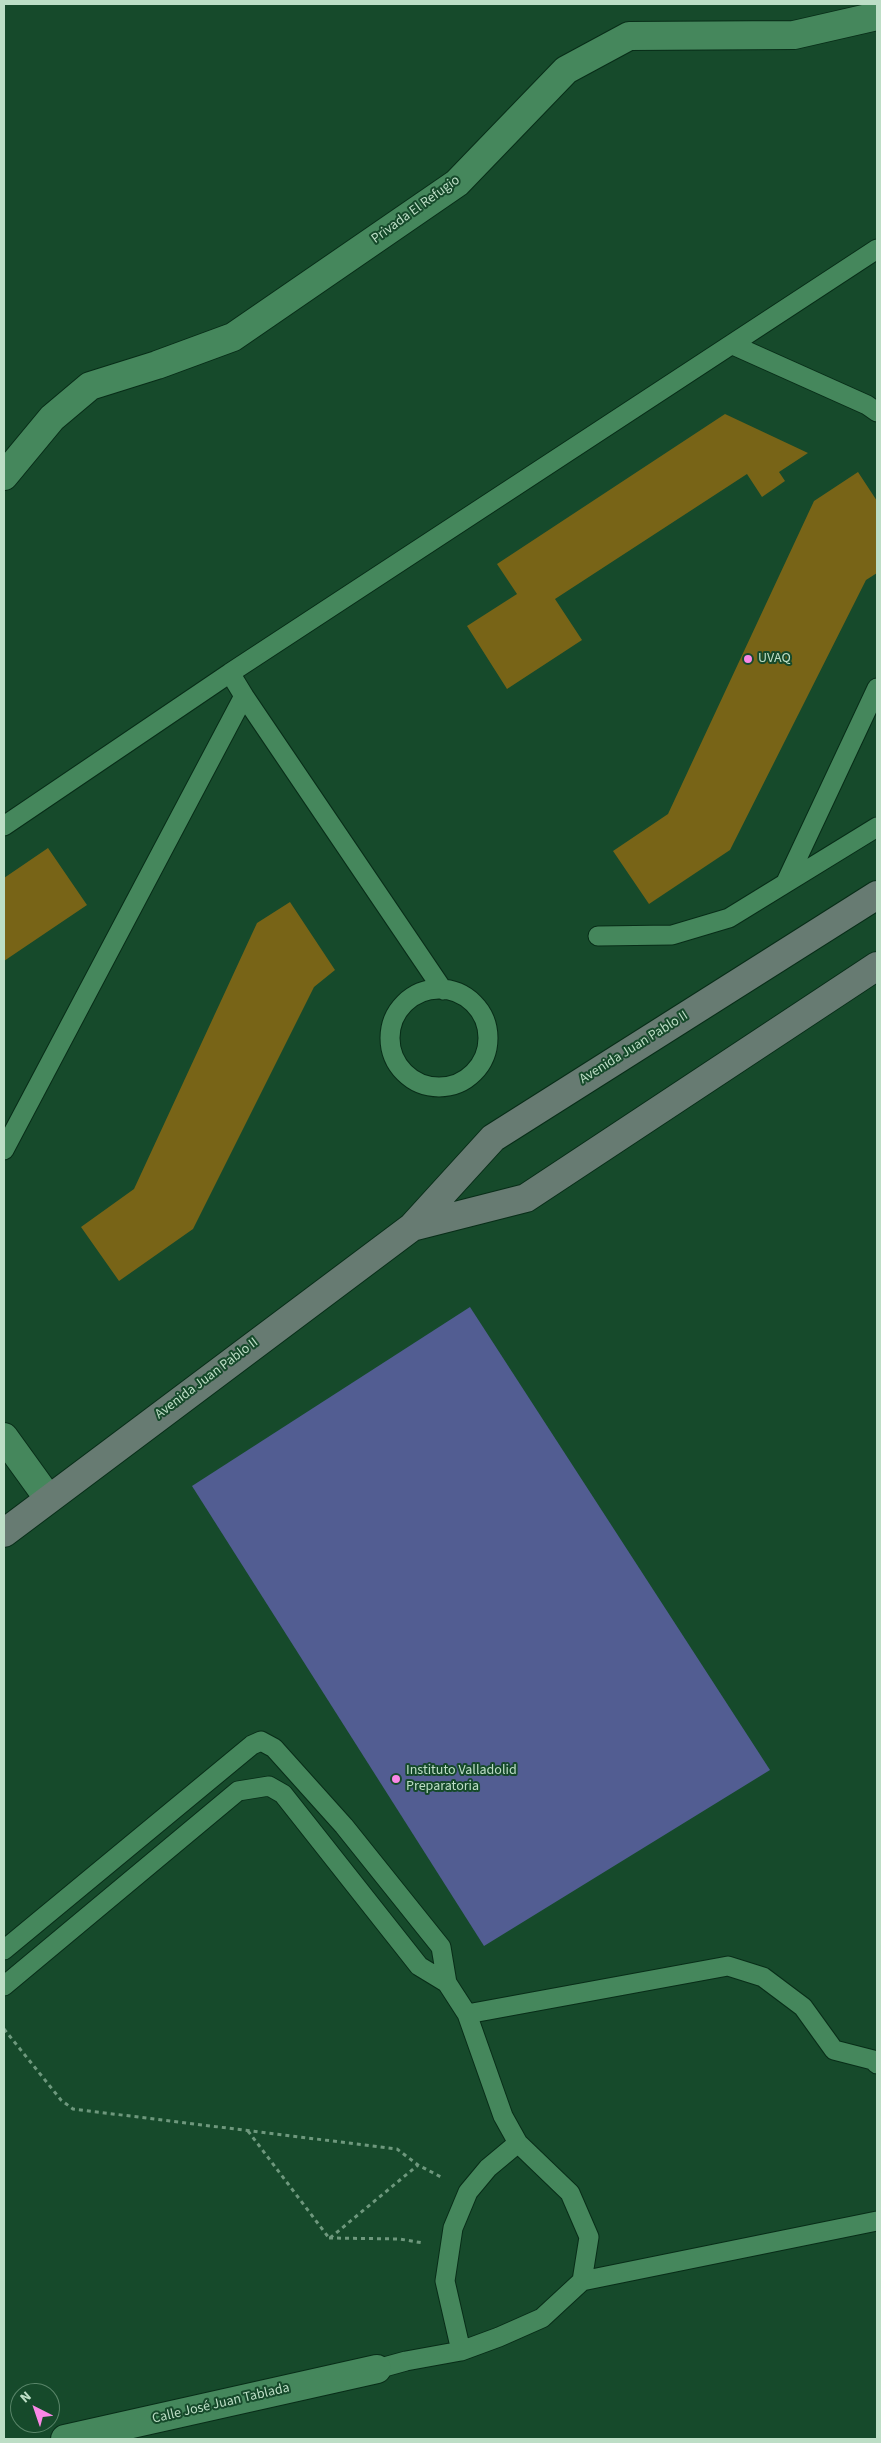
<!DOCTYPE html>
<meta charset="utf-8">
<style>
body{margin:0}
#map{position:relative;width:881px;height:2443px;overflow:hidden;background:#164a2b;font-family:"Source Sans 3",sans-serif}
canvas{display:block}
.frame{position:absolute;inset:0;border:5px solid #bddec6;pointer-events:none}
.north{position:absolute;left:10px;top:2383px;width:50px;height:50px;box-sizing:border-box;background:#164a2b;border:1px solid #598569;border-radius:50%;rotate:319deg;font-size:14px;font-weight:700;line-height:20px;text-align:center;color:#bddec6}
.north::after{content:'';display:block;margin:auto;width:18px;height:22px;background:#fa87e7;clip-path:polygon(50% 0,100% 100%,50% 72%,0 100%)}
</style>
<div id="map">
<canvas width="881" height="2443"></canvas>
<div class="frame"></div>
<div class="north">N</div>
</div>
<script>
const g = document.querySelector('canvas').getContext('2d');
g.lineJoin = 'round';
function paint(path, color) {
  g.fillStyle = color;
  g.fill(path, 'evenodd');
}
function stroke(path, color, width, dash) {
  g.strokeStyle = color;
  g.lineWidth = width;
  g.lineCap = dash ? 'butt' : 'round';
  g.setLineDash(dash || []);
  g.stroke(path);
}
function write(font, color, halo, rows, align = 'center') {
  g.font = font + ' "Source Sans 3",sans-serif';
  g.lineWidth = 4;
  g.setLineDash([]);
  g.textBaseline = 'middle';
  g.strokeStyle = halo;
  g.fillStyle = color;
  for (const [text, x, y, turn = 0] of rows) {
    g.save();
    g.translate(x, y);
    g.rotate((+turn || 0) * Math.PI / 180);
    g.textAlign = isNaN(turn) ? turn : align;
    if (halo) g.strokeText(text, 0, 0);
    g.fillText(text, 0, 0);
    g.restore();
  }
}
paint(new Path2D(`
 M470 1307 770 1770 484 1946 192 1486Z`), '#525d92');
paint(new Path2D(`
 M725 414 808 453 779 472 785 481 762 497 747 474 555 599 582 640 507 689 467 626 517 594 497 564Z
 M858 472 877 501V573L866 580 730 850 649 904 613 851 668 814 814 501Z
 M48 848 87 905 4 961V878Z
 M290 902 335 970 314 987 193 1229 119 1281 81 1227 134 1189 257 923Z`), '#786417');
const service = new Path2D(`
 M733 345 867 405 877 412
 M244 696 443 990
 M4 826 230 673
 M786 882 877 688
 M598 936 672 935 729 918 877 827
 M390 1038a49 49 0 1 1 98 0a49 49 0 1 1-98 0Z
 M4 1150 244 696 230 673 877 249
 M4 1950 252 1745 261 1741 274 1748 344 1826 441 1947 447 1983 467 2014 503 2116 518 2143
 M4 1986 238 1791 269 1786 283 1794 419 1966 447 1983
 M467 2014 728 1966 763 1977 803 2007 834 2050 873 2060 877 2064
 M582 2281 877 2221
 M377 2369 406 2361 461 2351 499 2337 542 2318 582 2281 589 2237 570 2193 518 2143 488 2168 468 2192 453 2228 445 2281 461 2351`);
const minor = new Path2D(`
 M4 476 52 418 90 386 157 365 233 337 457 183 566 70 629 36 794 35 877 16
 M4 1437 48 1498
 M65 2439 377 2369`);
const secondary = new Path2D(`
 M412 1227 526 1198 877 966
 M4 1533 412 1227 493 1138 877 895`);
stroke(service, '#082d18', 21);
stroke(minor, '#082d18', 30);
stroke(secondary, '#082d18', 30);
stroke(new Path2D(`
 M4 2029 61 2100 73 2109 397 2149 418 2165 443 2178
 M248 2131 329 2238
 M329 2238 400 2239 423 2243
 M330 2238 418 2165`), '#6e987d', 3, [4, 4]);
stroke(service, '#45875c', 19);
stroke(minor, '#45875c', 28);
stroke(secondary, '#677b72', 28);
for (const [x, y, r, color] of [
 [748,659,5,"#fa87e7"],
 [396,1779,5,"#fa87e7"]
]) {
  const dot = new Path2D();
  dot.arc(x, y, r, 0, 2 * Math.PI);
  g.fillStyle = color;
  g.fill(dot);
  stroke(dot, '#164a2b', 2);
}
write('14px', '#bddec6', '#164a2b', [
 ["Privada El Refugio",416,210,-36],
 ["Avenida Juan Pablo II",634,1048,-32],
 ["Avenida Juan Pablo II",207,1379,-37],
 ["Calle José Juan Tablada",221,2404,-13]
]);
write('14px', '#bddec6', '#164a2b', [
 ["UVAQ",758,659],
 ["Instituto Valladolid",406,1771],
 ["Preparatoria",406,1787]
], 'left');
</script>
